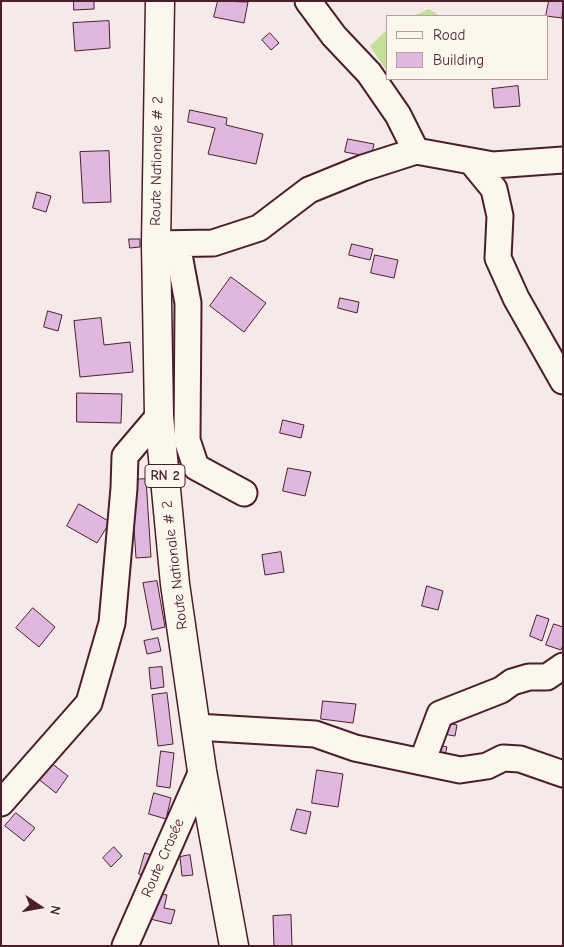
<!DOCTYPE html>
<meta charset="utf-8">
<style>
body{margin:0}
#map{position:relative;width:564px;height:947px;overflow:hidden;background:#f6eae9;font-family:"Comic Neue",sans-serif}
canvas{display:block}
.frame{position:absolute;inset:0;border:2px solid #4a1f2b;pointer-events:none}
.legend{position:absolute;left:386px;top:15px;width:162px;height:65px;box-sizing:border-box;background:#fbf7ec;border:1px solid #b4a19f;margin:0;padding:6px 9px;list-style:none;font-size:15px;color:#4a1f2b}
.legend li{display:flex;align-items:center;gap:10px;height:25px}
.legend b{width:25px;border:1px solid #b4a19f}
.north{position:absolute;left:15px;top:882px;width:50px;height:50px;-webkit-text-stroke:4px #fbf7ec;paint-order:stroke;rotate:102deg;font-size:14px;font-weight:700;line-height:20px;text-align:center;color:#4a1f2b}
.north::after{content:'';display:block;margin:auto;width:18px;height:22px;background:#4a1f2b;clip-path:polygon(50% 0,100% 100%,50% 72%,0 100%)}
</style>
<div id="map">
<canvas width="564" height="947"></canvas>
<div class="frame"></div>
<ul class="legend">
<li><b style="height:6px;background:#fbf7ec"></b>Road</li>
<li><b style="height:14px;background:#e0b7de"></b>Building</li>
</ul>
<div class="north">N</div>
</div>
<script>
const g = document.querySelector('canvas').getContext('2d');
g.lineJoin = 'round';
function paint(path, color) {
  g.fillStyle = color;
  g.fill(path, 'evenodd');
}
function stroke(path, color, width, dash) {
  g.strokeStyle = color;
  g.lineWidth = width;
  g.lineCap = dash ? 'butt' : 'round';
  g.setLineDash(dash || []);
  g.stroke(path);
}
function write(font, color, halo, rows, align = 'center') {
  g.font = font + ' "Comic Neue",sans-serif';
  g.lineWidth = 5;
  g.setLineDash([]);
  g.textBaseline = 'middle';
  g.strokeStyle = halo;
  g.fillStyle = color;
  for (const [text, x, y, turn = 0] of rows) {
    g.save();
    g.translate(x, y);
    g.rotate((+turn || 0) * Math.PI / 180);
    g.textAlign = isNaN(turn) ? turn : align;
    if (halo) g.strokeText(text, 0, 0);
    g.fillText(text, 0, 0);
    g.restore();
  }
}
paint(new Path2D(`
 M429 9 440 16H413Z
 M388 29V73L370 46Z`), '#c4df96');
const building = new Path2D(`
 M74 1H94V9L74 10Z
 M218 1 248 2 244 23 214 17Z
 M549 1H563L562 18 546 16Z
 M109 21 110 48 75 51 73 23Z
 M270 33 279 43 271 50 262 40Z
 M518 86 520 106 494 108 492 89Z
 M190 110 227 118 226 125 263 134 256 164 208 154 215 128 188 122Z
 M348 139 374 144 371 157 345 152Z
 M109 151 111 202 83 203 80 152Z
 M37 192 51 196 46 212 33 208Z
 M129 239H140V247L130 248Z
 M352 244 373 249 370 260 349 255Z
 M375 255 398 260 394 278 371 273Z
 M231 277 266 303 244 332 210 306Z
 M340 298 359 302 357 313 338 308Z
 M48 311 62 315 58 331 44 327Z
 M101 318 104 345 130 342 133 372 80 377 74 321Z
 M77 393 122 394 121 423 77 422Z
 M283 420 304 425 301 438 280 433Z
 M288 468 311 472 305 496 283 491Z
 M146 479 151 557 136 558 131 480Z
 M79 504 110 522 97 543 67 526Z
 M281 552 284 572 265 575 262 555Z
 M157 581 165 627 152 630 143 583Z
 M427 586 443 591 438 610 422 606Z
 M33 608 55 627 39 647 16 628Z
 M537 615 549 619 542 641 530 636Z
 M554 624 563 627V645L561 650 546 645Z
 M158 638 161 651 147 654 144 641Z
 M162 667 164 687 151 689 149 668Z
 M167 693 173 744 158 746 152 695Z
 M323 701 356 704 353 723 321 719Z
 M444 722 457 725 455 736 443 734Z
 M431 743 447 747 443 763Z
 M161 751 174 753 170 788 157 786Z
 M50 762 68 776 56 793 37 778Z
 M317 770 343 774 338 807 312 803Z
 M154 793 171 798 166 819 149 814Z
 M297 809 311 812 306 834 291 830Z
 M16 813 35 828 24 841 5 826Z
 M114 847 122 856 111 867 103 858Z
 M145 853 155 856 149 877 139 874Z
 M190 855 193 875 182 876 180 857Z
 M157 893 167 895 164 908 175 910 171 924 150 919Z
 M291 915 292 946H274L273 916Z`);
paint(building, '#e0b7de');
stroke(building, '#4a1f2b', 1);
const minor = new Path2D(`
 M308 1 334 36 369 73 398 115 416 151
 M471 161 494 189 500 216 498 258 516 298 563 381
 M156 244 213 243 259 228 309 190 363 168 416 151 493 165 563 160
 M177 244 188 303 187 440 196 467 244 493
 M196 727 315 734 355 748 460 770 487 766 503 758 520 759 563 774
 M422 762 440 714 501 690 512 682 529 677H547L563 666
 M1 803 89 703 112 623 124 488 125 456 159 416
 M125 946 202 771`);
const major = new Path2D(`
 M160 1 156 244 159 416 175 584 202 771 234 946`);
stroke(minor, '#4a1f2b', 29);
stroke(major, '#4a1f2b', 31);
stroke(minor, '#fbf7ec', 25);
stroke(major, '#fbf7ec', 28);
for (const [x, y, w] of [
 [165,476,40]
]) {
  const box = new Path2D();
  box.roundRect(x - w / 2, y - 11.5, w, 23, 4);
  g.fillStyle = '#fbf7ec';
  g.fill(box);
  stroke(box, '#4a1f2b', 1);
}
write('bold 14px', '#4a1f2b', null, [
 ["RN 2",165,476]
]);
write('15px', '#4a1f2b', '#fbf7ec', [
 ["Route Nationale # 2",157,161,-89],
 ["Route Nationale # 2",175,565,-97],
 ["Route Crasée",163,858,-66]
]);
</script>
